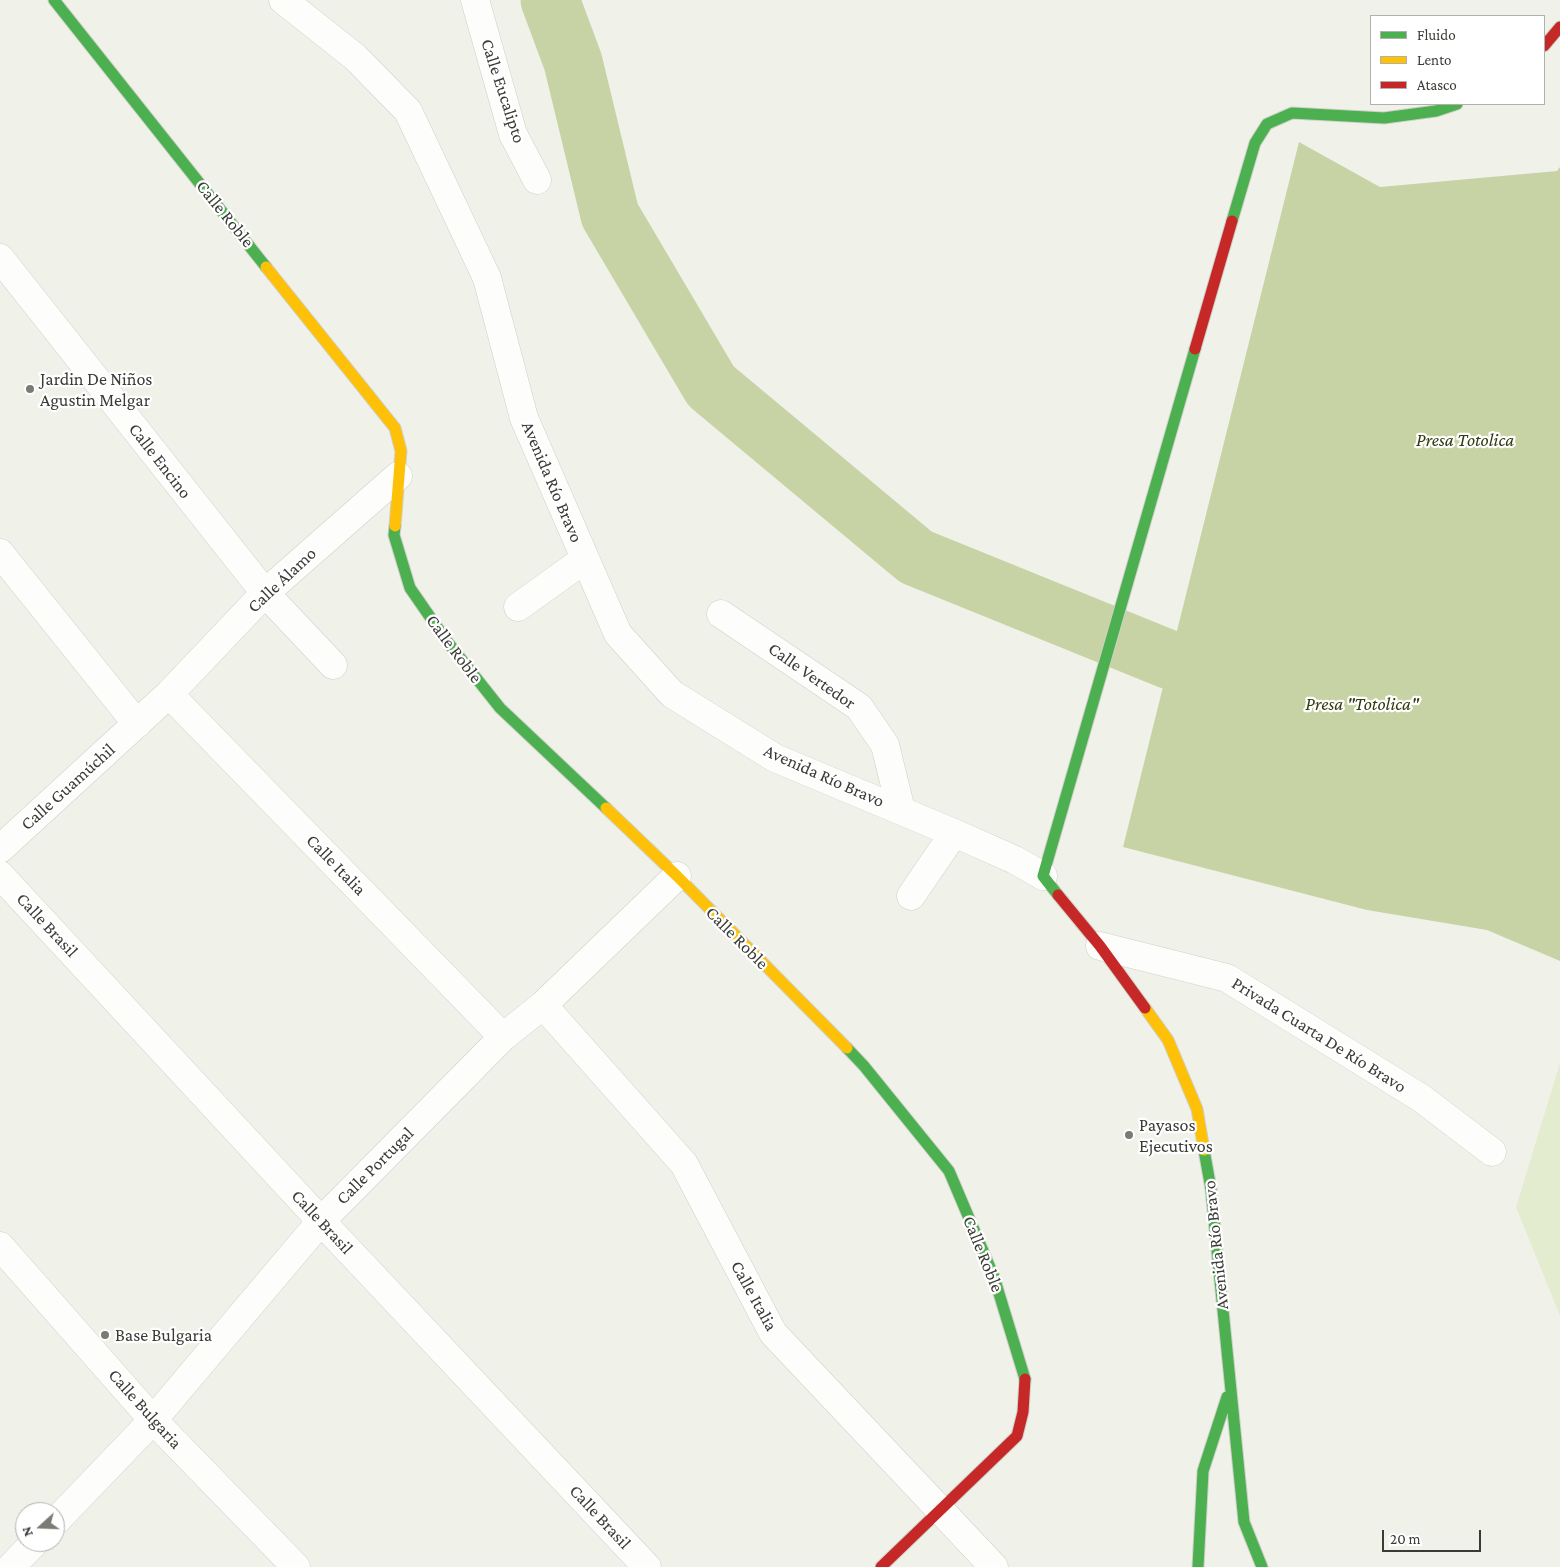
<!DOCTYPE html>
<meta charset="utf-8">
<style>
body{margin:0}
#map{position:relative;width:1560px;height:1567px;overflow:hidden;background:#f0f2ea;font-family:"Crimson Pro",serif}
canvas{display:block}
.legend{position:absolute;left:1370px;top:15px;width:175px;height:90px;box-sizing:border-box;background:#fff;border:1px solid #b0b1ae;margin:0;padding:6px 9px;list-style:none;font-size:15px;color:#393b35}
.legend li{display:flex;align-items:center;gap:10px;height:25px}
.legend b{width:25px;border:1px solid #b0b1ae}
.north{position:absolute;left:15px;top:1502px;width:50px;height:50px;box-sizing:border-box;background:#fff;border:1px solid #b0b1ae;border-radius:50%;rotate:250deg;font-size:14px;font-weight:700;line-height:20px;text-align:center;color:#393b35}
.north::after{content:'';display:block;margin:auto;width:18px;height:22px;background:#797b74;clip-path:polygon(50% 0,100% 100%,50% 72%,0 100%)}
.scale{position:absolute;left:1382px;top:1530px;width:99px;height:22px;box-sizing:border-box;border:2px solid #393b35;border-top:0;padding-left:6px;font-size:15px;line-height:18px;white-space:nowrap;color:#393b35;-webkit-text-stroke:4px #fff;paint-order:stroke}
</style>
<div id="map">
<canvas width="1560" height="1567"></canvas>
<ul class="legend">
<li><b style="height:6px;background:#4caf50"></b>Fluido</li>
<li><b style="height:6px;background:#ffc107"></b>Lento</li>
<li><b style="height:6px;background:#c62828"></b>Atasco</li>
</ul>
<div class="north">N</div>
<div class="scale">20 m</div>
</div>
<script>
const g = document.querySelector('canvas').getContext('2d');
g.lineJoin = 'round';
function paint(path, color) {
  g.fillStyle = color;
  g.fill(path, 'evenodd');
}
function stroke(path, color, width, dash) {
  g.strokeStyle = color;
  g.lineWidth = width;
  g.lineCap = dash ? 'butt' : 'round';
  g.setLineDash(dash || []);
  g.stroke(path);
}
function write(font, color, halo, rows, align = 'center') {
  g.font = font + ' "Crimson Pro",serif';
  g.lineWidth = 4.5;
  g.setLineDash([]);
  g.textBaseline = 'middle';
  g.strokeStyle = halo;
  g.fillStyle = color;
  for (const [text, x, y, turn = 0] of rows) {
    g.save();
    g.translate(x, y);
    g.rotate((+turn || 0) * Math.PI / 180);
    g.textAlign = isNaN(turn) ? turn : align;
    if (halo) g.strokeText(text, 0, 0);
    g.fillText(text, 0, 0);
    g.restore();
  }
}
paint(new Path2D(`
 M1560 1063V1316L1516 1207Z`), '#e4eccf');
paint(new Path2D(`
 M1299 142 1380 187 1557 171 1560 167V961L1487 930 1367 910 1123 847Z`), '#c7d3a5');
stroke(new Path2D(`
 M550 0 573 62 610 215 711 386 916 557 1170 660`), '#c7d3a5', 59);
const street = new Path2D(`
 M283 0 355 57 408 111 487 278 524 418 618 634 672 694 775 758 954 833 1015 860 1043 876
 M475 0 513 134 537 180
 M0 258 265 593 333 665
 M0 553 137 724
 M518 607 585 559
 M721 614 859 707 885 745 901 810
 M169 694 503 1037
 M0 849 169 694 265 593 398 476
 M0 875 321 1221 647 1567
 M911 896 954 833
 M1100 946 1227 978 1421 1098 1492 1152
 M543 1005 684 1164 773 1333 994 1567
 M0 1246 153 1420 296 1567
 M55 1522 153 1420 321 1221 503 1037 543 1005 677 876
 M11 1567 35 1542`);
const fast = new Path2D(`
 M54 0 266 267
 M1232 221 1255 143 1267 124 1292 113 1384 118 1436 111 1457 104
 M395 526 394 535 410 588 446 640 500 708 606 808
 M1058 895 1043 876 1195 349
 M847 1048 864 1066 949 1171 994 1277 1025 1379
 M1204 1150 1211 1189 1244 1522 1262 1567
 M1198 1567 1203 1471 1227 1397`);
const slow = new Path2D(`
 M266 267 395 428 401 451 395 526
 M606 808 677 876 847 1048
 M1145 1008 1168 1040 1197 1109 1204 1150`);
const jam = new Path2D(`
 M1544 46 1560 27
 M1195 349 1232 221
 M1058 895 1100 946 1145 1008
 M881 1567 1017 1436 1023 1412 1025 1379`);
stroke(street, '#ced0c9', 29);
stroke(fast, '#ced0c9', 13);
stroke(slow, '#ced0c9', 13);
stroke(jam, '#ced0c9', 13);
stroke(street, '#fdfdfc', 28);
stroke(fast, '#4caf50', 11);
stroke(slow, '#ffc107', 11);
stroke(jam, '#c62828', 11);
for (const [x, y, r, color] of [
 [30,389,5,"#797b74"],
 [1129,1135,5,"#797b74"],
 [105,1335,5,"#797b74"]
]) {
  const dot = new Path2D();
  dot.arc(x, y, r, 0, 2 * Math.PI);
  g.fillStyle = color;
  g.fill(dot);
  stroke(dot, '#fff', 2);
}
write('18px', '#393b35', '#fff', [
 ["Calle Eucalipto",503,91,72],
 ["Calle Roble",225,214,51],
 ["Calle Encino",160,461,52],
 ["Avenida Río Bravo",552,482,67],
 ["Calle Álamo",282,580,-43],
 ["Calle Roble",454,649,53],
 ["Calle Vertedor",812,676,35],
 ["Avenida Río Bravo",824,776,24],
 ["Calle Guamúchil",68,787,-42],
 ["Calle Italia",336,865,46],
 ["Calle Brasil",47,925,47],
 ["Calle Roble",737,938,45],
 ["Privada Cuarta De Río Bravo",1319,1035,32],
 ["Calle Portugal",375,1166,-45],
 ["Calle Brasil",322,1222,47],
 ["Avenida Río Bravo",1216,1245,-96],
 ["Calle Roble",983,1254,68],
 ["Calle Italia",754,1296,61],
 ["Calle Bulgaria",145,1409,48],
 ["Calle Brasil",600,1517,47]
]);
write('18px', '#393b35', '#fff', [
 ["Jardin De Niños",40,379],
 ["Agustin Melgar",40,400],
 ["Payasos",1139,1125],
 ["Ejecutivos",1139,1146],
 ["Base Bulgaria",115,1335]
], 'left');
write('italic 19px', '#313b0b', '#fff', [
 ["Presa Totolica",1465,440],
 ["Presa \"Totolica\"",1362,704]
]);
</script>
